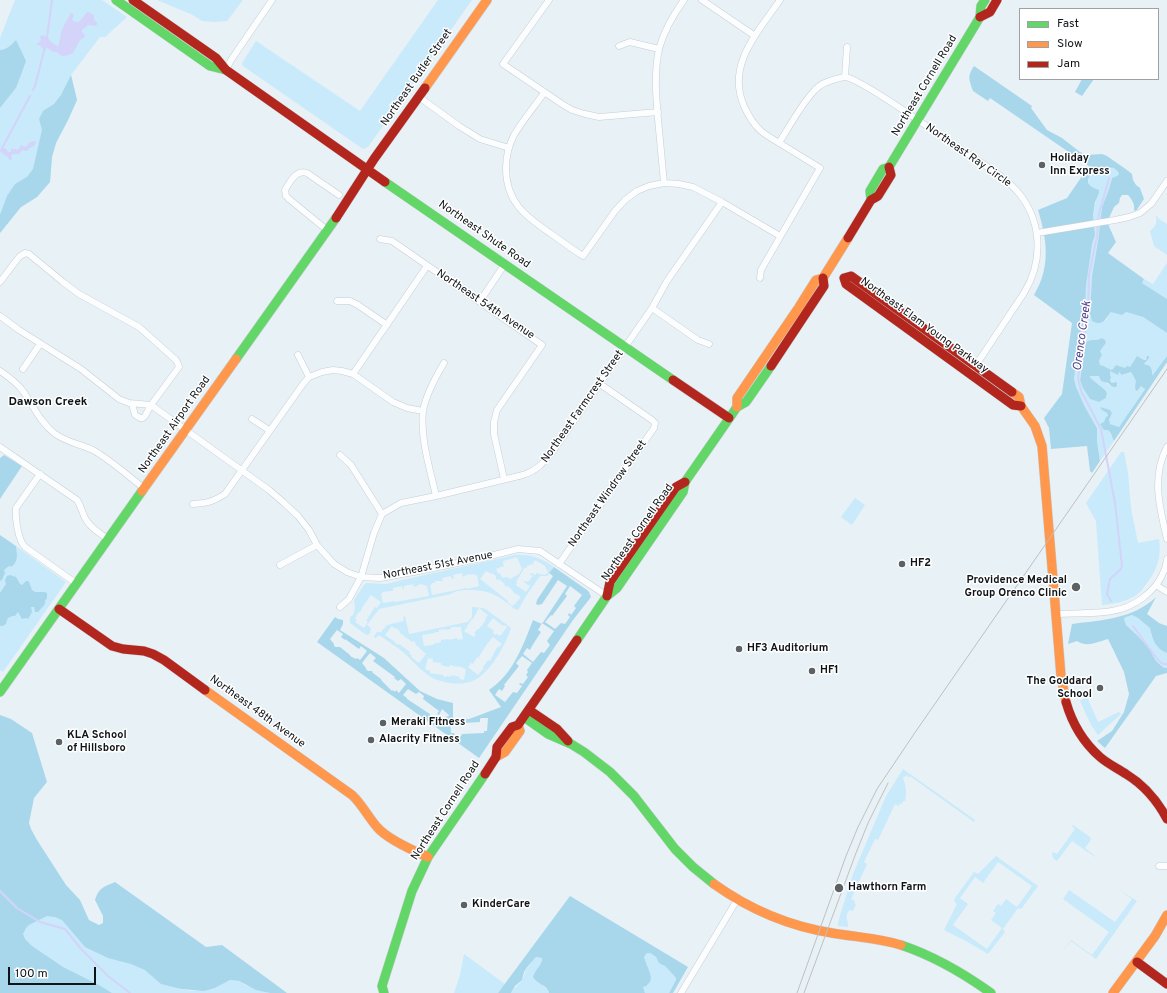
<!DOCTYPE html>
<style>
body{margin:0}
#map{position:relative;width:1167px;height:993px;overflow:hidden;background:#e8f1f6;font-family:Overpass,sans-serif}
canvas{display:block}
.legend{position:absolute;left:1019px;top:8px;width:140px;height:72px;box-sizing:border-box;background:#fff;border:1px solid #9fa1a2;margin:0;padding:5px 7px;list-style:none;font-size:12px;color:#0f1417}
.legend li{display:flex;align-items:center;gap:8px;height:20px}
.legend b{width:20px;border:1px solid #9fa1a2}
.scale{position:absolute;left:8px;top:967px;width:88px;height:18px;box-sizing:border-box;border:2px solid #0f1417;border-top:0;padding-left:5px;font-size:12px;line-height:14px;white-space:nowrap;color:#0f1417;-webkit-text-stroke:3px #fff;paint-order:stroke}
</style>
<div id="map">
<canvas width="1167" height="993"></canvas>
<ul class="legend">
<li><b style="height:5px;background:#63d668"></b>Fast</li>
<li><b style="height:5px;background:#ff974d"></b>Slow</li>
<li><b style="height:5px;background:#b3261e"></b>Jam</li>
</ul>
<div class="scale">100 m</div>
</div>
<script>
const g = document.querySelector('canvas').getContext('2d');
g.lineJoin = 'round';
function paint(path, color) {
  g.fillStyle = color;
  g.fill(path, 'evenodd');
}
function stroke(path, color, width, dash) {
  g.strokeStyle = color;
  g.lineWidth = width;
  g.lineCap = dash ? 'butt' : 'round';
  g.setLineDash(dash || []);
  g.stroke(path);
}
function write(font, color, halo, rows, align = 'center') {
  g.font = font + ' Overpass,sans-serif';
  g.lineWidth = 3;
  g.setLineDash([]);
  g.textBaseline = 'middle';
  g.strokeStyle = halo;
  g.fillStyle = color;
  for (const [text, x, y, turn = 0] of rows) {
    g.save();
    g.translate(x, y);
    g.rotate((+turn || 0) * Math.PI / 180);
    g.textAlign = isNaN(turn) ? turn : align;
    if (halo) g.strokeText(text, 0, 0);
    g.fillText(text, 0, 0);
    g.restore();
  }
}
paint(new Path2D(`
 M15 0H102L127 17 105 37H100L71 75 77 100 68 120 56 143 52 157 50 182 37 197 21 207 0 233V108L16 88V40C11 44 6 50 0 50V38Z
 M157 0H243L227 21 214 22 202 21 193 15Z
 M438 0H472L368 147 363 149 243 66 242 63 256 41 360 111Z
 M1109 167 1116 169 1119 175 1112 178 1109 189 1102 207 1098 241 1092 276 1090 313 1106 320 1111 312H1126L1143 317 1167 333V356L1155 374 1153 375 1152 374 1150 366 1144 364 1147 361 1146 358 1145 360H1144L1137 356 1130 368 1125 369 1116 365 1112 370 1100 365 1099 361 1102 355 1100 351 1106 343 1105 340 1101 338 1097 340H1094L1085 347 1080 380 1090 399 1099 402 1106 398 1107 393C1102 387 1092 383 1090 376H1099L1106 383 1113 387 1118 385 1116 382 1112 383 1110 381 1111 377 1110 375V371L1118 372H1119L1124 375 1131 372 1136 380 1138 390 1141 386 1145 388 1119 427 1109 424V420L1112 413 1105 411C1110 415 1108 423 1107 430L1110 432 1114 441 1100 461 1097 441V428L1085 407 1076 387 1074 379 1075 371V365L1077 358 1079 340 1085 318 1086 286 1092 245 1095 235 1093 215 1096 200V189C1086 186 1087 178 1093 172L1102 170Z
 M1156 215 1159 219 1167 224V255L1154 246 1150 231C1156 227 1157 222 1156 215Z
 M1167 263V299L1142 283 1144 279 1153 284Z
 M1121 452H1124L1128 473 1131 508 1138 543 1159 539C1162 559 1156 572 1144 587 1142 589 1142 591 1140 592 1131 601 1114 604 1102 605L1096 521 1086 503Z
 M855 498 865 505 852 525 841 517Z
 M16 546 66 582 3 672 0 670V581L2 580 4 570 9 566 11 567C19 562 17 554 16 546Z
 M515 555C530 554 541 558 554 567L547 576H540L526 596 518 610 515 609C498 596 491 590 469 590 463 590 456 590 451 594L379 609 367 625 371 628 370 633 368 635 365 634 350 623V617L353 615 355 608 354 600 364 585 366 583 386 584 398 581ZM517 557 522 569 519 574 510 579 507 577 502 578 500 573 498 574 496 569 504 566 503 563V561ZM535 560 545 566 548 572 545 575 544 574 542 575 537 573 535 575 531 573 530 574 533 576 528 582 525 581 524 582 530 586 526 592 516 585 517 582H516L525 567 526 568 528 565 529 566 530 564 532 565ZM486 571 492 574V573L496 576V579L498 580 499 579 505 584 504 585 507 587 508 586 513 591V592L521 597 514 605 512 606 507 602 508 601 480 579ZM462 573 463 577 466 575 474 574V575H477L479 586 467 589V588L432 595 430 585 432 584V583H435V581H443L442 578 451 576 452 579 454 578 453 575ZM413 584 414 587 421 584 427 586 429 596 395 602V601L383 603 381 594 383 592 390 591H393V588L402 586 403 589H404V586ZM371 595 381 602 377 608 375 607 366 621 368 622 364 628 355 622 357 620 355 619 356 617V616L359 612H360L362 609H361Z
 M472 607 483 608 487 610 511 628C506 644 492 669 478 678 465 687 444 684 431 677 421 671 413 661 404 653 396 646 387 641 379 635L376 638 374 637V636L377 632H381L387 625 404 621 403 617 405 616 409 634 468 622 472 617ZM479 608 488 615 485 619 486 620 479 629H478L474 633 476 634 474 637 464 631 467 627V626L472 619H473ZM493 618 503 626 504 625 507 627 500 636 497 634 495 635 493 633 494 631 487 626ZM392 626 395 629 396 628 400 631 399 632 412 642 413 641 416 643 415 644 426 654 419 663 411 657 412 656 409 653 410 652 399 644 398 645 395 643V642L385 635ZM451 627H461L463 639 458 640 457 638 449 640V639L441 640V642L433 644V645L424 646 422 635 435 633V632H439V630L444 629 445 630 451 629ZM493 637 502 644 499 647 498 646C494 652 493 656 490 661L488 660 483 667 484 668 478 675 468 667 471 663 473 664 477 657 478 658 487 644ZM428 658 433 659V662L441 663V665L449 667 450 665 458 667V666L466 669 464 680 459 679 460 677 451 675V677L447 676 446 677 443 676V675L430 673V671L425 669Z
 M1132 615 1138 618 1149 626 1151 630V635L1158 647 1167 653V668H1164L1156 661 1149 648 1138 636 1126 625 1124 619 1126 617Z
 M1087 697 1098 722 1119 712 1121 714 1098 735 1091 725 1080 701Z
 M903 769 975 820 974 822 910 776 909 778 907 775 903 778C906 786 907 793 905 801H903L902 804 900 803 899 806 895 804 878 840 875 839 864 862 867 864 851 899 855 901 854 903 856 904 853 911 850 910C843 916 849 920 848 927L838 926V923L841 912 853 874 886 796Z
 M1073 825 1090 837 1091 840 1085 848 1095 856V857L1072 841 1057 861 1053 858 1052 854 1053 852 1057 854 1075 829 1072 826Z
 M0 854 179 989 192 991 215 988 230 980 239 981 245 985 270 993H0Z
 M996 856 1038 886 1022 908 1020 909 1018 908 1003 929 1005 932 988 954 966 941 944 930 957 904 954 901 955 898 974 872 978 874ZM998 862 1032 886 1017 907 1006 899 1001 906 998 904 993 911 996 913 991 920 1002 928 987 949 953 925 968 904 960 898 975 877 983 883Z
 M1117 888 1137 901 1096 959 1071 941 1060 955 1071 940 1092 955 1109 932 1063 899 1069 890 1115 922 1132 899Z
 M647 953H650L656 957 659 962 665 966 676 978V980L669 993H645L643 987 650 982 649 968 645 962 644 957Z
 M464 954 505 984 498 993H454L460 975Z
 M536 957 542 958C541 967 535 968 535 980 540 985 547 986 549 993H511C514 988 519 985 522 980 524 977 524 974 526 970 529 965 532 961 536 957Z`), '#c8eafa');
paint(new Path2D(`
 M16 40 26 61 16 88 0 108V50C6 50 12 44 16 40Z
 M974 66 1032 106 1031 108 1047 130 1062 138 1080 152 1087 155 1102 154 1107 156 1127 170 1132 174 1133 180 1136 185 1140 188 1144 199 1136 211 1134 210C1135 204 1132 200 1128 195H1122L1120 198 1119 203 1114 207 1109 218 1108 224 1116 242 1108 253 1144 279 1142 283 1167 299V333L1143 317 1126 312 1122 315 1111 312C1105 319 1103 327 1092 321L1090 313 1092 276 1098 241 1102 207 1109 189 1112 178 1117 176 1119 174C1113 161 1103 172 1093 172 1084 182 1088 186 1099 190V193L1095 202 1093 215 1095 235 1092 245 1086 286 1085 318 1079 340V351L1075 365V371L1074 379 1076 387 1085 407 1097 428V441L1100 461 1092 473 1090 471 1087 446 1051 449 1049 428 1044 418 1062 394 1072 323 1034 295C1051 266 1047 240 1038 210L1067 198 1089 166 990 98 988 101 973 91C969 79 967 77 974 66Z
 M71 75 77 100 68 120 56 143 52 157 50 182 37 197 21 207 0 233V215L7 196 15 184 27 177 33 169 42 130 39 119 43 111 54 104 61 95Z
 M1082 79H1094L1082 96 1075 92Z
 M1102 338 1105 340 1106 343 1100 351 1102 355 1099 361 1100 365C1105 366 1108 369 1112 370L1116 365 1125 368 1127 366 1130 367 1137 356 1144 360H1146L1147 356H1149V358L1144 364 1150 366 1152 371V374L1153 375 1167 356V362L1114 441C1111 436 1112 429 1104 430L1100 424 1104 422 1106 417 1108 416 1107 413 1102 410 1100 407 1110 410 1112 413 1109 420 1110 424 1119 427 1145 389 1141 386 1138 390 1136 391 1135 387 1136 381 1131 372 1122 375 1119 372 1118 375 1110 371V375L1111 377 1110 381 1112 383 1116 382 1117 383V386L1115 387C1111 387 1111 385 1108 383 1102 381 1101 383 1099 376H1090V377C1094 383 1103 386 1107 393L1106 398 1099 402 1090 399 1083 388 1080 380 1085 347 1086 342 1091 340H1097Z
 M4 455 22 466 0 499V458Z
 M0 535 16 546C17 554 19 562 11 567L9 566 4 570 5 573 2 580 0 581Z
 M554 567 587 590 589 592 591 597 573 620 479 758 317 642 335 617 338 619 343 620V624L340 630 384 658 420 691 437 699 453 703V719H469L501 707 489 690C513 674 523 646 533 620L542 624 567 586 558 580 542 604 538 605 536 604 537 600 553 576 549 573ZM570 586 582 595 574 606 576 608 571 615 569 613 568 615 570 617 565 624 561 623 555 629 545 622 551 615 552 616 567 596 565 594ZM542 623 554 631 547 641 550 645 544 653 541 652 533 662 523 654 527 648 530 650 532 646 541 632 538 630ZM337 630 343 634 341 637 345 640V639L359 649 361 646 367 651 360 660 357 658 356 659 350 656V655L340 647H336L334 646V644L330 639ZM370 653 376 658 373 661 395 677 394 678 398 681 401 679 406 684 399 693 396 690 395 692 393 690 392 691 381 680V679L373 673 372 671H368L366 669V668L362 663ZM522 656 532 663 527 670 528 672 526 675 528 677 523 684 520 683 519 684 522 686 517 693 513 692 505 702 495 695 499 689 502 691 505 686 504 685 519 666 516 663ZM408 689 416 694 419 692 424 696 423 699 439 711 437 714 439 715 442 709 449 715 448 717 447 716 441 723 430 715V714L407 699V698L403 695ZM481 718H488L487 731H484V733L462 734 461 736H455L454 733H451L450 722 458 721V725L463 724 464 723 480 722V719Z
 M10 575 16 577 20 584 22 585 26 581H28L29 582 32 590 35 592H44L47 593V598L45 601V604L38 612H35L34 607H31L32 612 28 619 26 618 22 619 18 612 15 616C9 616 7 618 6 624L3 626H0V593L6 584 5 580 7 576Z
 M1156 597 1147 614 1159 623 1167 626V653C1156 649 1152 639 1150 628L1138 618 1132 615 1126 617 1124 619 1126 625 1138 636 1149 648 1156 661 1164 668H1167V673L1156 676 1105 748 1097 741 1112 731 1124 712 1129 694 1124 672 1108 639C1097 642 1087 648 1077 641L1068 644 1072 624C1102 620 1133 619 1156 597Z
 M0 715 11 719 32 733 47 782 34 798 29 823 31 829 37 840 66 885 80 900 89 920 99 925 103 923V916L95 900C99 888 103 887 115 882L206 947 222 945 287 993H270L256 990 239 981 230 980 215 988 204 991 181 989 161 984 145 970 131 964 108 958 85 947 62 920 55 917 47 916 29 925 26 928 23 934 25 939 32 946 63 967 99 985 112 993H0Z
 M570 896 688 967 673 993H669L676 980V978L665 966 659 963 656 957 650 953H647L644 957C645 963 656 979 648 984 647 986 645 986 643 987L645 993H549C547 984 537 985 533 977 535 970 542 965 542 958L536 957 528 966 524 972 522 980 515 986 511 993H498Z`), '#a8d7ec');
paint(new Path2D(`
 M88 12 94 15V20L97 22V25L95 26 88 25 82 30V32L85 35V37L80 40 73 53C67 56 61 58 57 52H54L47 48 44 49 39 45H36L41 40 40 37 42 35C49 37 51 44 58 46 60 42 60 37 61 33 63 27 68 18 71 13L74 15 72 20C81 27 82 15 88 12Z
 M35 141 36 142 34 146 29 148 28 150 25 151 22 150 19 154H13L11 156 12 159 9 160 8 157C4 155 3 154 1 150L3 148 6 149 8 152H11V149C19 149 17 152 21 145L24 147 27 146 30 142Z`), '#d4d3fa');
stroke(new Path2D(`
 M47 38 52 0
 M33 90 35 86 45 47
 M0 152 30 96
 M1109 178 1099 214 1097 236 1089 275 1088 315 1078 378 1081 391 1101 429 1115 503 1122 566 1121 569 1110 579 1107 594 1111 601
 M1133 626 1158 660 1163 664H1167
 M0 891 17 908 40 922 65 929 82 950 108 976 130 993`), '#d4d3fa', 2);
const street = new Path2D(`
 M549 0 503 64 562 104 572 110 585 114 599 117 658 112
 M702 0 755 36
 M619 46 630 42 659 49
 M226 70 231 60 272 0
 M845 77 847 47
 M544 93C534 107 523 120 514 135 509 145 506 157 506 168 506 202 525 216 550 233 561 241 572 249 583 256L615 211 625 200 637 191 649 186 664 183 679 184 693 187 722 202 780 236
 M419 97 459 126 480 139 509 148
 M779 143C789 127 802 103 815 90 820 84 828 81 836 79 838 79 842 77 845 77 857 78 915 118 928 127 947 141 967 153 986 166 997 173 1008 181 1017 191 1042 220 1044 260 1024 293L974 368
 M664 183C662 162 660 140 658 119 656 96 654 72 659 49 664 31 673 15 684 0
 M327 230 289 199 286 196 285 190C290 182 296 169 307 173L339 195
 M1037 233 1115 220 1129 217 1140 213 1151 204 1167 181
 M380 239 392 241 542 345 497 410 494 422V434L504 479
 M760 278 761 270 820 168C807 160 794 152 781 144 774 140 767 136 761 131 753 124 748 115 744 106 726 65 758 32 780 0
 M0 282 19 257 25 253 29 254 63 282 79 294 139 327 176 360 178 364 179 367 151 405 145 416 143 418H140L135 415 132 404
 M337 301H350L358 305 387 325
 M480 301 505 264
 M652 308 698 340 709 344
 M0 316 19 330 81 369 119 399 129 403 151 405 269 490 283 502 298 516 309 530 317 545 334 564 347 572 361 577 380 578 419 571 486 557 518 549 540 551 607 596
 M298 355 309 377
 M23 369 40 344
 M0 371C9 377 17 383 23 391 33 405 40 422 54 433 65 442 80 444 93 450 112 461 128 476 145 489
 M353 374 427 266
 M252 419 269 430
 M0 447 77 500C81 506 82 512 85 518 90 528 100 533 109 540
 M1167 447C1151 477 1160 509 1167 539
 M340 455 351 465 382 514
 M40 474 16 508C15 518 18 540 25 547L77 584
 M436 496C430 469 420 438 423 411 426 394 435 378 444 363
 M193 504C208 503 212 502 225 494L303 384 309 377 322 372 333 370 342 371 353 374 393 402 407 408 423 411
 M559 564 654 428 655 423 652 420 600 384
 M280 565 317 545
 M1156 585 1167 592
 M340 607 349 599 361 577 374 533 382 514 401 503 436 496 523 475C538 470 543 463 553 451L652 308 667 281 722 202
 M1056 614C1074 613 1095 614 1112 611 1133 608 1156 592 1164 571 1166 568 1166 563 1167 559
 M1159 866H1167
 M681 993 737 900`);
const fast = new Path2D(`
 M116 0 210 66 226 70
 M385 182 673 380
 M871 200 870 191 883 169 889 167 980 17 981 6 985 0
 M236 359 336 218
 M577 640 607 596 617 588 683 492 685 482 737 407 746 402 771 366
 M0 692 142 491
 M524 717 548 734 571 744 584 752 610 772 634 796 675 849 693 867 714 884
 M901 945C934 956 963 973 991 993
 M384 993 382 986 412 891 428 857 485 774`);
const slow = new Path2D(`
 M425 88 487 0
 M1012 392 1019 397 1021 406 1035 426 1042 446 1061 676 1066 702
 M737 407V398L799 307 816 280 823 278 848 238
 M142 491 236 359
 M205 690 352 795C362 804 368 817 377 827 387 839 414 851 428 857
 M496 757 505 752 520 731 518 725
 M714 884C749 909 788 926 832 933 855 937 878 938 901 945
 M1113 993 1155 936 1167 915`);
const jam = new Path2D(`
 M133 0 216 58 226 70 385 182
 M980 17 990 12 997 0
 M336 218 374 159 425 88
 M848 238 871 200 878 196 891 175 889 167
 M844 278 851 276 1012 392
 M844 278 846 284 1013 405 1021 406
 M771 366 824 286 823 278
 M673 380 729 418
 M607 596 610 582 676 487 685 482
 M59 609 112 646 123 649 144 651 153 654 164 660 205 690
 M1066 702C1072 723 1083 742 1100 757 1108 764 1117 768 1126 774 1144 785 1157 800 1167 819
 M529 710 557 729 568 741
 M485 774 496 757 497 747 512 727 518 725 577 640
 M1137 962 1167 984`);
stroke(street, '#c6ced2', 7);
stroke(fast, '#c6ced2', 10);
stroke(slow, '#c6ced2', 10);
stroke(jam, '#c6ced2', 10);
stroke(street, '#fcfdfe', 6);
stroke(fast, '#63d668', 9);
stroke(slow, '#ff974d', 9);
stroke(jam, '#b3261e', 9);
stroke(new Path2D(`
 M797 993 846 856 858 827 877 789 914 734 1167 369
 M804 993 856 853 868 823 888 783`), '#bec0c0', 1);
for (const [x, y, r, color] of [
 [1042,165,4,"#5b6165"],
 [902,564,4,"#5b6165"],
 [1076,587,5,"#5b6165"],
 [739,649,4,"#5b6165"],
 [812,671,4,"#5b6165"],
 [1100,688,4,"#5b6165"],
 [383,723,4,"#5b6165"],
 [371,740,4,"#5b6165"],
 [59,742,4,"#5b6165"],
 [839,888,5,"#5b6165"],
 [464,905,4,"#5b6165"]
]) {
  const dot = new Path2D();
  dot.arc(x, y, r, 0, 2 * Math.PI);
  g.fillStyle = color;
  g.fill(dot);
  stroke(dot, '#fff', 1.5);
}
write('11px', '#0f1417', '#fff', [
 ["Northeast Butler Street",417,78,-55],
 ["Northeast Cornell Road",925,86,-59],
 ["Northeast Ray Circle",968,156,35],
 ["Northeast Shute Road",484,235,35],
 ["Northeast 54th Avenue",485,305,34],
 ["Northeast Elam Young Parkway",924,326,36],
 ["Northeast Farmcrest Street",583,407,-55],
 ["Northeast Airport Road",175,425,-55],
 ["Northeast Windrow Street",608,494,-55],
 ["Northeast Cornell Road",638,533,-55],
 ["Northeast 51st Avenue",438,566,-11],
 ["Northeast 48th Avenue",257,712,36],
 ["Northeast Cornell Road",446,811,-57]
]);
write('bold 11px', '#0f1417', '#fff', [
 ["Holiday",1050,159],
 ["Inn Express",1050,172],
 ["HF2",910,564],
 ["Providence Medical",1067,581,"right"],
 ["Group Orenco Clinic",1067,594,"right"],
 ["HF3 Auditorium",747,649],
 ["HF1",820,671],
 ["The Goddard",1092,682,"right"],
 ["School",1092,695,"right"],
 ["Meraki Fitness",391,723],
 ["KLA School",67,736],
 ["of Hillsboro",67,749],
 ["Alacrity Fitness",379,740],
 ["Hawthorn Farm",848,888],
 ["KinderCare",472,905]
], 'left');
write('italic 12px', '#52418e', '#fff', [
 ["Orenco Creek",1083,336,-82]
]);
write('bold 12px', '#0f1417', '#fff', [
 ["Dawson Creek",48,403]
]);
</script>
